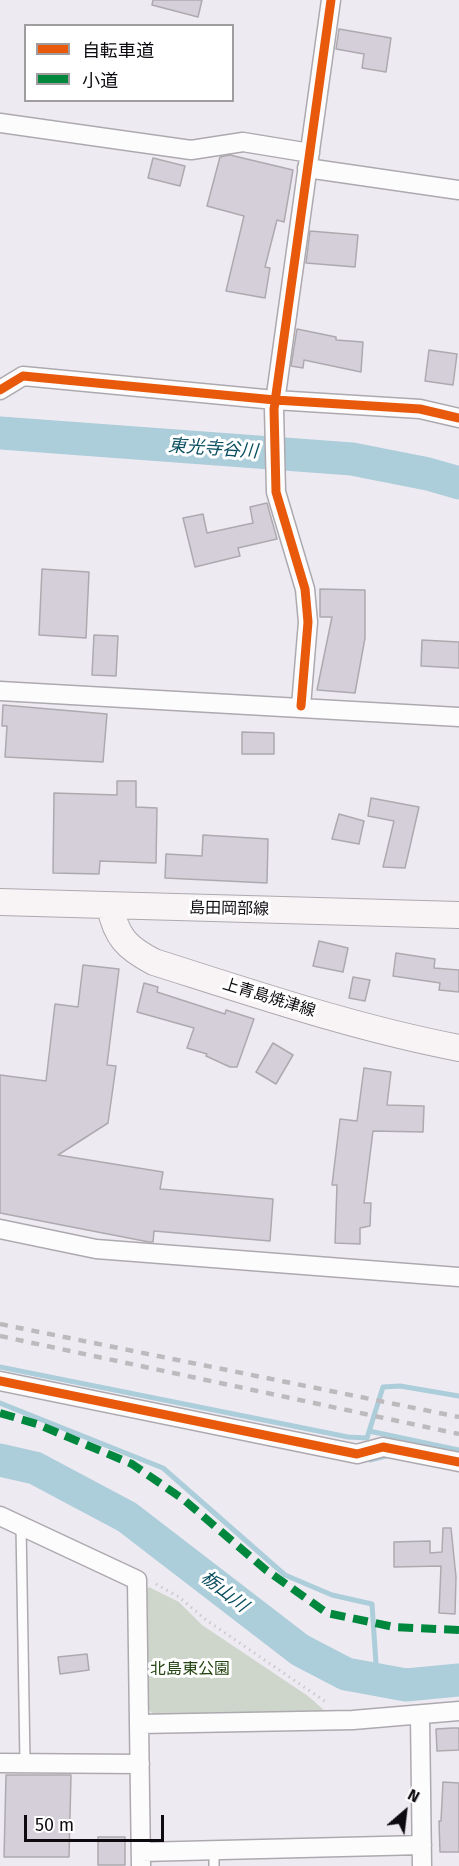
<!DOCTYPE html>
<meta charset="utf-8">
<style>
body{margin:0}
#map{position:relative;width:459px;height:1866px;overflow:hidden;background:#eeeaf2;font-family:"Fira Sans","Noto Sans JP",sans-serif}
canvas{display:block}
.legend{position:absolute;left:24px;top:24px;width:210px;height:78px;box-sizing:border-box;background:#fff;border:2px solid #9f9d9f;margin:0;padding:8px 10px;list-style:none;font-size:18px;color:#0e0b10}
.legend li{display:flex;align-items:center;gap:12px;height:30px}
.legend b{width:30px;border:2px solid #9f9d9f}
.north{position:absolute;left:375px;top:1782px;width:60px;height:60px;-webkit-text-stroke:4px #fff;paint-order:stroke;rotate:28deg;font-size:16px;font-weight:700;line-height:24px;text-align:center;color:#0e0b10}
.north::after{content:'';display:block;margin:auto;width:21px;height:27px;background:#0e0b10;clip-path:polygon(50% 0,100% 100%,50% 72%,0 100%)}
.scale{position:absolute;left:24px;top:1815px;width:140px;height:27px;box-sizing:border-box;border:3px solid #0e0b10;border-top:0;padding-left:8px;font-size:18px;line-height:21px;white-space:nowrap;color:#0e0b10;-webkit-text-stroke:4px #fff;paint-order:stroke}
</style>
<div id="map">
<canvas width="459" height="1866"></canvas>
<ul class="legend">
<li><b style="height:8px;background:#e8590c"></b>自転車道</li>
<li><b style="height:8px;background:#00873e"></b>小道</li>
</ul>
<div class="north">N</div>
<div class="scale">50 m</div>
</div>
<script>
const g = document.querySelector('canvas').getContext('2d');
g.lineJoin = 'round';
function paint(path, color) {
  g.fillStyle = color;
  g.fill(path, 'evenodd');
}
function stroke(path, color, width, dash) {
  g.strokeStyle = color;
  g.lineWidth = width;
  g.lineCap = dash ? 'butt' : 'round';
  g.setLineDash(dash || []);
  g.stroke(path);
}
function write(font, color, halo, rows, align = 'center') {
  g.font = font + ' "Fira Sans","Noto Sans JP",sans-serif';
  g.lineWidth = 6;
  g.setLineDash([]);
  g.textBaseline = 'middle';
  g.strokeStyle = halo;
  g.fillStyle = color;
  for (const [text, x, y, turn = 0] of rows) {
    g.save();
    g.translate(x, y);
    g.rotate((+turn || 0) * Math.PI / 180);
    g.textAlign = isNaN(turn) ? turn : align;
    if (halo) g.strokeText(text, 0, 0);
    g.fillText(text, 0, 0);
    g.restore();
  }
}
paint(new Path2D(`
 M149 1587 179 1602 202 1625 308 1696 325 1711 154 1715 147 1708 144 1592Z`), '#ced6cc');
stroke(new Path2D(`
 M0 1367 348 1437 367 1438 383 1387 400 1386 459 1396
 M0 1403 163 1468 285 1575 332 1595 372 1604 377 1679
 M369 1431 459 1450
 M370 1460 390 1455`), '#accdda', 5);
stroke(new Path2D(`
 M0 433 352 459 428 474 459 483
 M0 1460 35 1468 127 1517 300 1650 346 1674 406 1685 459 1680`), '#accdda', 33);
const building = new Path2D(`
 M153 0H202L198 17 152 5Z
 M339 29 391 38 386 72 362 68 364 54 336 49Z
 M230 155 293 170 284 222 277 220 265 267 270 268 265 298 226 291 244 216 207 206 220 157Z
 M153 158 185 166 180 186 148 178Z
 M310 231 358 235 355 267 306 263Z
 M297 329 336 337V340L363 342 361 372 304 360 303 368 291 366Z
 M429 350 457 354 453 385 425 381Z
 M267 503 277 539 238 548 240 556 195 567 183 518 203 514 207 533 253 523 250 507Z
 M42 569 89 572 86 638 39 635Z
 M320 589 365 590V638L355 693 317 690 332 617H320Z
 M94 635 118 636 116 676 92 675Z
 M422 640 459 642V668L421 666Z
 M3 705 107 714 103 762 5 757 7 726H2Z
 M242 732 274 733V754H242Z
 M117 781H136V807L157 808 156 863 100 861 99 874 53 873 54 793 117 795Z
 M371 798 419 807 405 868 383 867 394 821 368 816Z
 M339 814 364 821 359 844 332 839Z
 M203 835 268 839 267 883 165 878 166 854 202 856Z
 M319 941 348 948 343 972 313 966Z
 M396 953 435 959 434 968 459 970V992L439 990 440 983 393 976Z
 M83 965 119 969 107 1065 116 1066 108 1123 58 1155 163 1172 160 1189 273 1199 270 1241 154 1231 153 1242H149L0 1213V1075L46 1081 55 1004 78 1007Z
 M353 977 370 980 365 1001 349 998Z
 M144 983 158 987 157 992 225 1014 226 1010 254 1019 237 1067H230L206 1056 207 1054 187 1048 194 1028 137 1012Z
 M273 1043 293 1055 276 1084 256 1072Z
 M364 1068 391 1072 387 1105 424 1106 423 1132 373 1131 364 1203H371L370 1226 360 1228V1244L335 1243 337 1185H332L340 1119 357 1121Z
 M443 1528H451L456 1577 455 1614 439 1613 441 1566 394 1567V1542L430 1541V1553L442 1552Z
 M87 1654 89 1670 60 1674 58 1657Z
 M453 1728H459V1750L437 1751 436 1729Z
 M6 1775H71L69 1857H4Z
 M443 1782 459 1783V1852H440L439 1821H441Z
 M98 1837H125V1865H98Z`);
paint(building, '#d5cfda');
stroke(building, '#adaaaf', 1.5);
const lane = new Path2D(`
 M21 1525 25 1763
 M214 1866V1850`);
const street = new Path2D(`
 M0 123 191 150 243 142 310 153
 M307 168 459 190
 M0 390 23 376 275 400 420 409 459 418
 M0 691 459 717
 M301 706 308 622 305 589 276 492 274 409 331 0
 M0 1229 96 1249 459 1277
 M0 1381 357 1454 383 1447 459 1462
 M0 1516 137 1580 141 1866
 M420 1716 422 1866
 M140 1724 353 1720 459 1711
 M0 1763 140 1764
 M141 1852 422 1845`);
const secondary = new Path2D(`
 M0 902 459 915
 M110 906C116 937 127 948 154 962 255 994 355 1028 459 1048`);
stroke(lane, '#ada9af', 12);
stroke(street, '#ada9af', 21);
stroke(secondary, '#ada9af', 28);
stroke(new Path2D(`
 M156 1584 179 1597 206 1620 326 1702`), '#cbcacc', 3, [1.5, 4.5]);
stroke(lane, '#fcfcfd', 9);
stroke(street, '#fcfcfd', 18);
stroke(secondary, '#f8f3f4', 26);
stroke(new Path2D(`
 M0 1324 459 1417
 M0 1336 459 1434`), '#bcbabc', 4.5, [8, 8]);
stroke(new Path2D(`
 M0 1413 37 1424 132 1464 183 1499 266 1570 327 1613 394 1627 459 1630`), '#00873e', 8, [15, 8]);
stroke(new Path2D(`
 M0 390 23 376 275 400 420 409 459 418
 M301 706 308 622 305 589 276 492 274 409 331 0
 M0 1381 357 1454 383 1447 459 1462`), '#e8590c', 9);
write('16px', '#0e0b10', '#fff', [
 ["島田岡部線",229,909,1],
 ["上青島焼津線",269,998,17]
]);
write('16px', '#244411', '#fff', [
 ["北島東公園",190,1670]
]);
write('italic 18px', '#0a4f60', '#fff', [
 ["東光寺谷川",213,449,4],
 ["栃山川",224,1592,38]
]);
</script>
